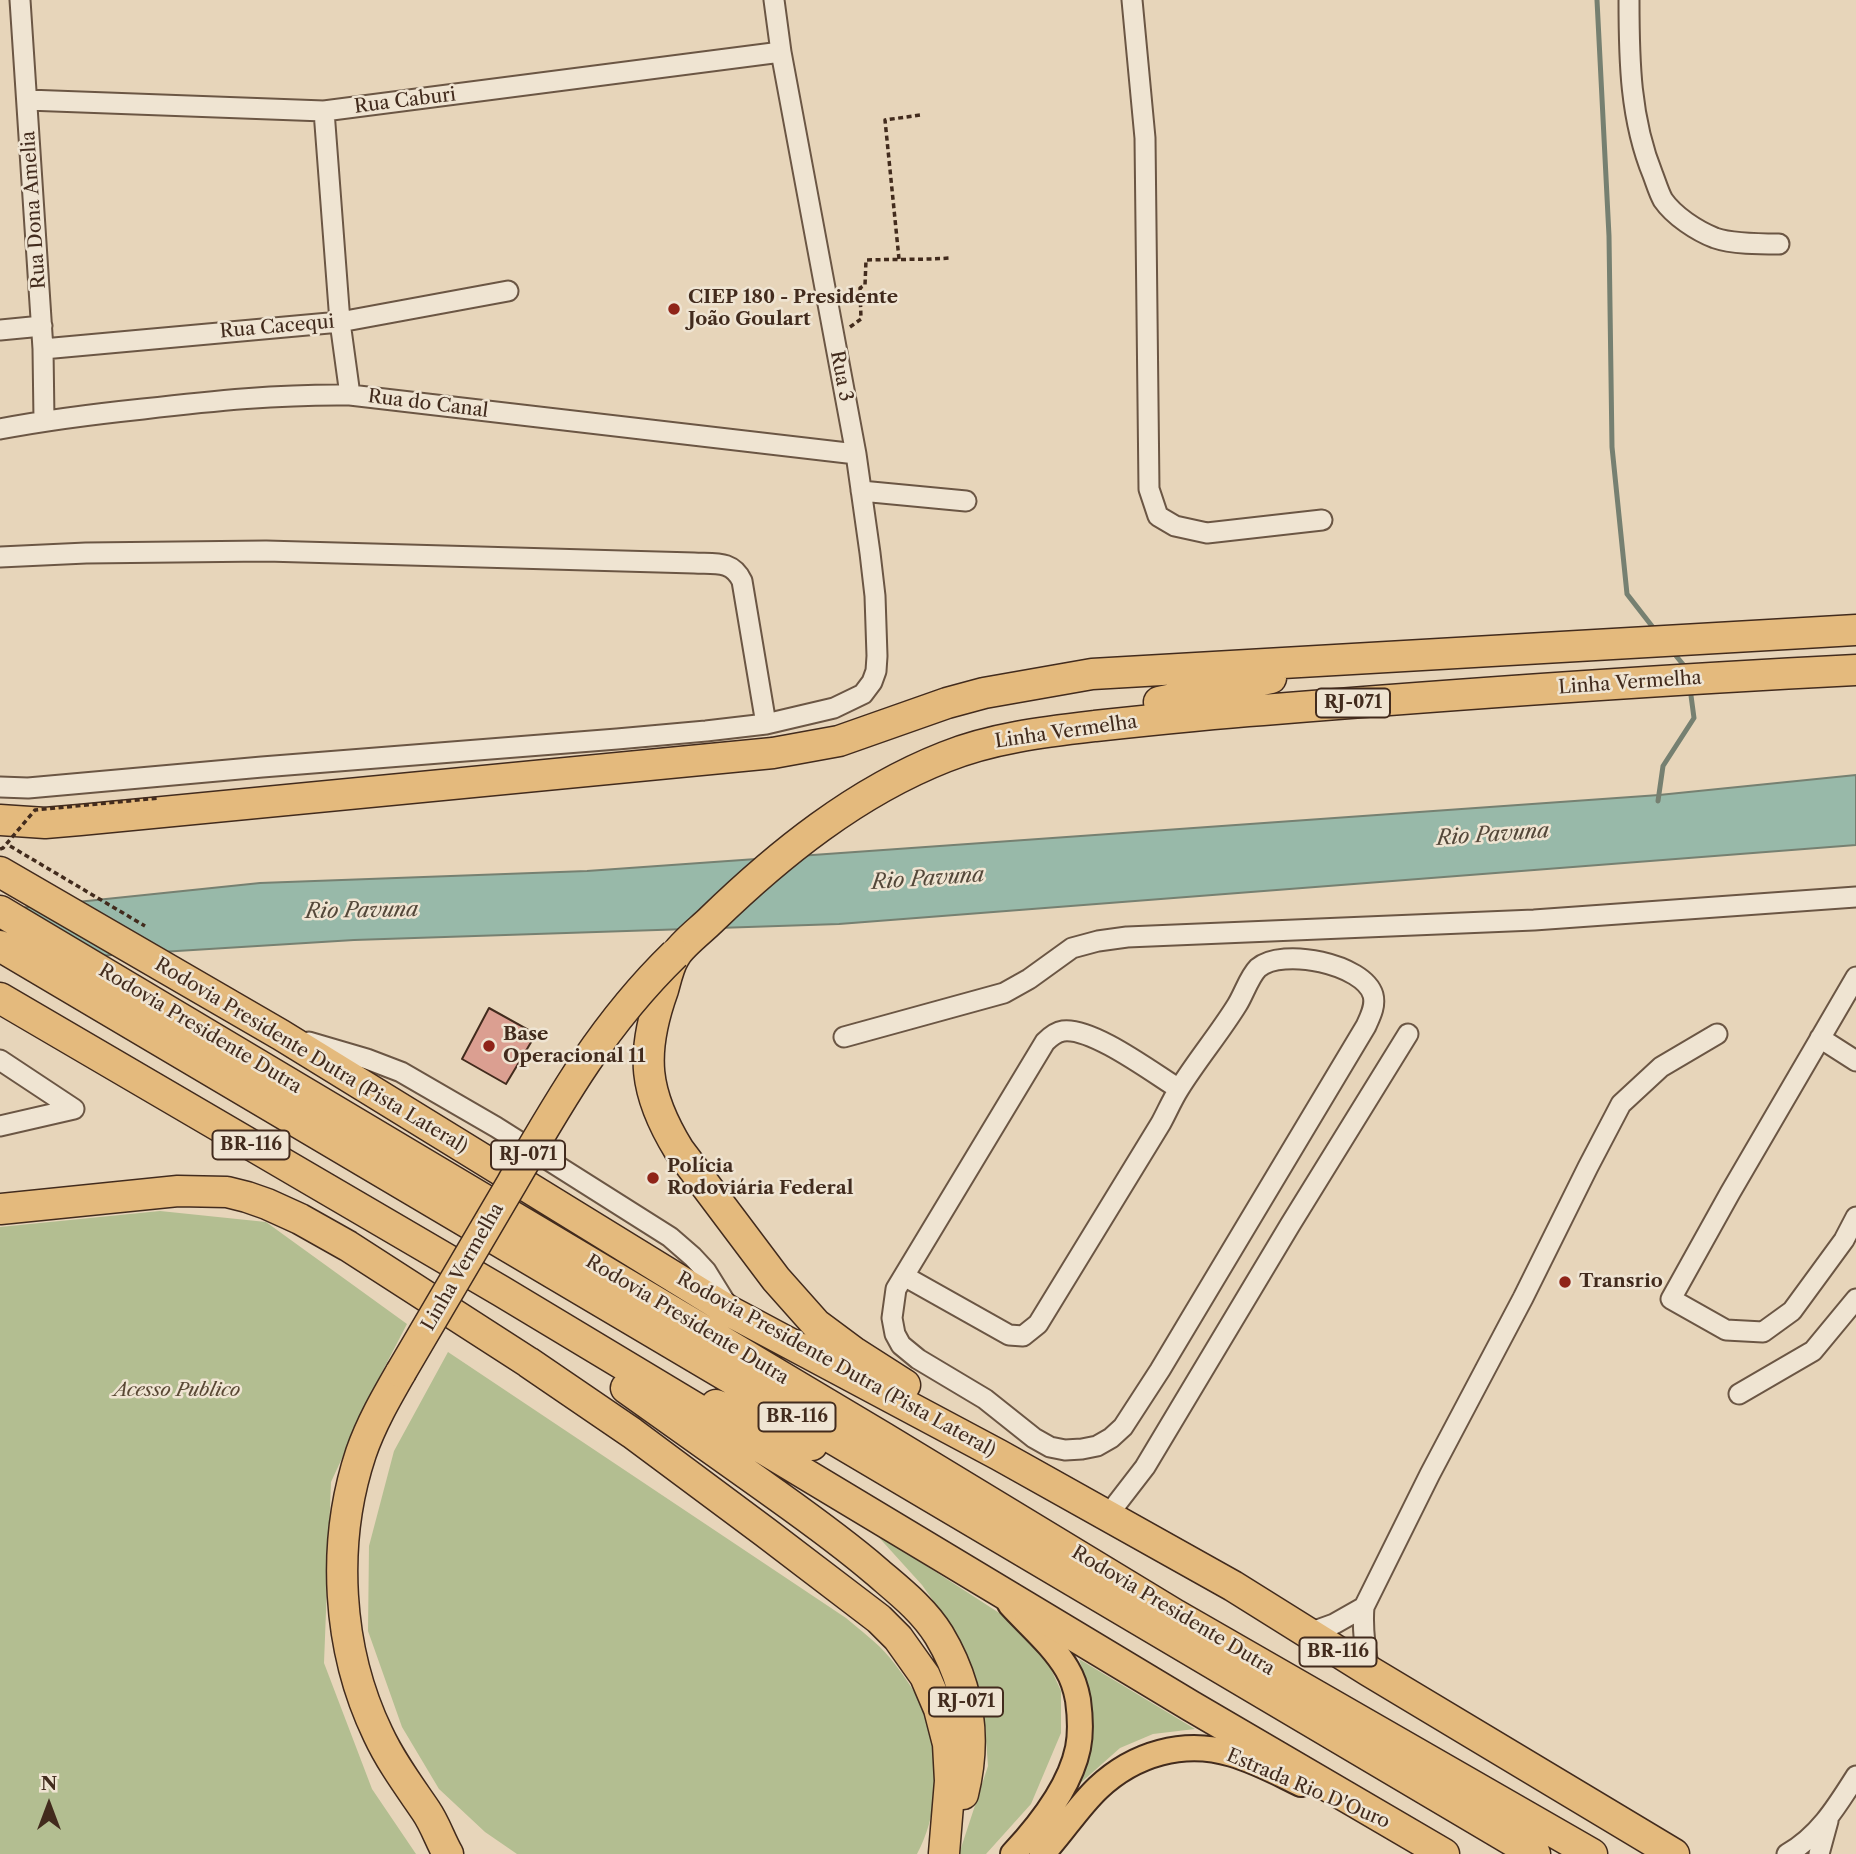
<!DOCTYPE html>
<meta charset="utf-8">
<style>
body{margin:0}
#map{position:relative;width:1856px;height:1854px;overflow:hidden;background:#e7d5ba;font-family:"Libre Caslon Text",serif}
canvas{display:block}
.north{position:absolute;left:14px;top:1770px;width:70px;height:70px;-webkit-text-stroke:5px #efe4d2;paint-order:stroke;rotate:0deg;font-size:19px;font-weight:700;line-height:28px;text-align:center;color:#422b1d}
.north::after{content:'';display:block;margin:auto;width:24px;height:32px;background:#422b1d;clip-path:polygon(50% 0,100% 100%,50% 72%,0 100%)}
</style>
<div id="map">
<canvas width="1856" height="1854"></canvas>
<div class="north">N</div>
</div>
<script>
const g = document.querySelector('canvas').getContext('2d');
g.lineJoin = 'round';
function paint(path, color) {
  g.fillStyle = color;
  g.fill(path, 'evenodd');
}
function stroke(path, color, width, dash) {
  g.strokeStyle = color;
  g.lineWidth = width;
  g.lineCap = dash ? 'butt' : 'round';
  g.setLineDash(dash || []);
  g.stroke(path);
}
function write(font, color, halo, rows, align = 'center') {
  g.font = font + ' "Libre Caslon Text",serif';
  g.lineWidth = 5;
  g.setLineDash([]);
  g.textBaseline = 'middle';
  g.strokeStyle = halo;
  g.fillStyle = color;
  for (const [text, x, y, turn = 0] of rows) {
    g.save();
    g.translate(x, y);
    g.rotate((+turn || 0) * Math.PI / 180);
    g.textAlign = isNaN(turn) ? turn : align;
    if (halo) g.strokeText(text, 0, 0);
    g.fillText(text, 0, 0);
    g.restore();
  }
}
paint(new Path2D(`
 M160 1211 266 1222 407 1324 381 1374 331 1482 324 1663 372 1789 416 1854H0V1227Z
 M448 1352 846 1618C860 1630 878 1643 890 1658 904 1675 922 1701 929 1722 942 1761 937 1818 917 1854H517L485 1832 439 1789 402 1727 368 1631 369 1546 394 1451Z
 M874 1532 1007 1618 1045 1656 1061 1691V1733L1031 1804 986 1854H958L961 1848 988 1766 983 1699 959 1637 922 1585Z
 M1079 1659 1195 1729 1153 1734 1120 1748 1076 1787 1093 1738 1090 1695Z`), '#b3be91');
const water = new Path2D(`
 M1856 775V845L839 924 354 940 0 962V910L260 883 587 871 1659 795Z`);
paint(water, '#98b9a9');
stroke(water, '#768071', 2);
stroke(new Path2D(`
 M1597 0 1609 236 1612 447 1627 594 1655 630
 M1672 651 1686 668
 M1658 801 1663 766 1694 718 1690 688`), '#768071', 5);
const building = new Path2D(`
 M489 1008 536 1034 506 1084 462 1059Z`);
paint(building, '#db9f91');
stroke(building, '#422b1d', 2);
const minor = new Path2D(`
 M20 0 43 349 44 420
 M1132 0 1145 138 1149 489 1158 516 1175 526 1207 533 1322 520
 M1629 0C1629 60 1630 119 1653 175 1656 183 1659 193 1663 200 1674 216 1697 231 1715 238 1732 244 1760 244 1779 244
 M27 100 324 111 781 52
 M324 111 340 322 350 395
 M0 330 42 326
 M43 349 340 322 508 291
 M0 429C47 420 95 414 143 409 212 401 280 394 350 395L856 454
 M861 491 966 501
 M0 557 86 553 266 551 694 563C715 564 732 560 742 581L766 724
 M0 787 28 788 262 767 617 739 706 731 766 724 834 708 863 694 872 682 876 671 877 656 875 596 870 553 856 454 781 52 774 0
 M1856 977 1730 1193 1671 1299 1726 1330 1763 1332 1792 1311 1844 1240 1856 1217
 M844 1037 1004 993 1029 979 1072 948 1098 941 1127 937 1534 920 1856 897
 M1820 1038 1856 1061
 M309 1042 367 1059 401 1072 496 1127 670 1237 693 1257 706 1271 727 1305
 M0 1060 74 1109 0 1126
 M904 1276 1009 1335 1023 1336 1038 1324 1161 1123C1167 1112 1172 1100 1179 1089 1197 1060 1219 1034 1237 1005 1244 994 1249 977 1258 968 1282 947 1364 964 1373 995 1376 1006 1370 1017 1366 1026L1160 1370 1123 1427 1111 1438 1097 1446 1082 1449 1065 1450 1050 1447 1034 1438 985 1399 918 1359 901 1345 895 1334 892 1318 896 1289 1045 1042C1050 1037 1056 1032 1063 1031 1092 1027 1153 1073 1179 1089
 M1739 1394 1813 1351 1856 1299
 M1108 1515 1145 1467 1290 1225 1408 1034
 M1309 1633 1334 1624 1364 1607
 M1369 1671C1365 1649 1362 1629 1364 1607L1430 1474 1523 1298 1588 1167 1621 1104 1661 1067 1717 1034
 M1787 1854C1819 1836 1837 1806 1856 1776
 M1819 1854 1828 1821`);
const major = new Path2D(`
 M1010 1604C1029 1625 1053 1645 1067 1669 1073 1679 1076 1689 1078 1700 1080 1715 1081 1733 1078 1748 1070 1787 1040 1825 1013 1854
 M1042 1854C1062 1833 1077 1808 1098 1788 1134 1754 1184 1739 1232 1754 1256 1761 1278 1773 1301 1784`);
const highway = new Path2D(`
 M1159 702 1271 678
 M0 820 45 823 80 820 773 753 839 741 947 703 984 693 1092 674 1856 630
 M0 872 281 1035 731 1312 999 1455 1233 1586 1369 1671 1674 1854
 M0 911 884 1438 1176 1615 1592 1854
 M0 946 1535 1854
 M0 998 501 1291 1191 1706 1444 1854
 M0 1209 178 1191 227 1192 247 1197 267 1204 300 1219 348 1246 528 1362 632 1433 765 1532 879 1619 898 1638 925 1676 939 1709 948 1744 950 1781 944 1853
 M401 1372C386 1398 371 1424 361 1453 331 1543 337 1649 378 1734 391 1762 409 1786 426 1811 435 1824 440 1840 448 1854
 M905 1385 855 1353 816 1324 776 1279 679 1150C644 1093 640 1054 663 990 666 979 669 965 675 956 681 945 702 929 711 920 779 854 856 792 945 757 992 738 1044 732 1095 726 1151 720 1207 714 1263 710 1460 694 1658 680 1856 670
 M626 1388C671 1420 716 1452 761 1484 800 1512 839 1539 876 1571 898 1590 923 1609 939 1635 969 1685 977 1738 963 1794
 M716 1405 756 1420 812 1445`);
stroke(minor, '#6b5644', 23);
stroke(major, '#422b1d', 28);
stroke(highway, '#422b1d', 33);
stroke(new Path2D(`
 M899 259 885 120 920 115
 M850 327 861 319 860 288 865 285 866 260C894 259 922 260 950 258
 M10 846 145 926`), '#422b1d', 3.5, [5, 3.5]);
stroke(minor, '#efe4d2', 19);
stroke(major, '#e4ba7d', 24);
stroke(highway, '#e4ba7d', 30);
const highwayBridge = new Path2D(`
 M401 1372C438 1309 475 1246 512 1183 561 1098 604 1023 675 954`);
stroke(highwayBridge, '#422b1d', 33, []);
stroke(new Path2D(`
 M0 849 3 848 35 810 159 798`), '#422b1d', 3.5, [5, 3.5]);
stroke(highwayBridge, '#e4ba7d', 30);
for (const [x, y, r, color] of [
 [674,309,7,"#8f2418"],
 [489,1046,7,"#8f2418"],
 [653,1178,7,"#8f2418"],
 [1565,1282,7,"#8f2418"]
]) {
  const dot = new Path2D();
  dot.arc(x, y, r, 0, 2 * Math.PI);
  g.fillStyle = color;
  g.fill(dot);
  stroke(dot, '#efe4d2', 2.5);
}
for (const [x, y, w] of [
 [1353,703,74],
 [251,1145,77],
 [528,1155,74],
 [797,1417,77],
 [1338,1652,77],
 [966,1702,74]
]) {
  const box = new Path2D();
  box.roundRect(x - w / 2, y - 14.5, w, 29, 5);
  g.fillStyle = '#efe4d2';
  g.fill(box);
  stroke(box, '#422b1d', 2);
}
write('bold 18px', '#422b1d', null, [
 ["RJ-071",1353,703],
 ["BR-116",251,1145],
 ["RJ-071",528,1155],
 ["BR-116",797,1417],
 ["BR-116",1338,1652],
 ["RJ-071",966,1702]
]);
write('19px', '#422b1d', '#efe4d2', [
 ["Rua Caburi",405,101,-7],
 ["Rua Dona Amelia",34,210,-94],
 ["Rua Cacequi",277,327,-5],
 ["Rua 3",841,376,79],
 ["Rua do Canal",428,404,7],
 ["Linha Vermelha",1630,683,-4],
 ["Linha Vermelha",1066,732,-8],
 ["Rodovia Presidente Dutra",200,1029,31],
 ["Rodovia Presidente Dutra (Pista Lateral)",311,1056,31],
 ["Linha Vermelha",463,1267,-60],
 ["Rodovia Presidente Dutra",687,1320,31],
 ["Rodovia Presidente Dutra (Pista Lateral)",836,1365,29],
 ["Rodovia Presidente Dutra",1173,1611,31],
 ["Estrada Rio D'Ouro",1308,1789,23]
]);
write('bold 19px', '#422b1d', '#efe4d2', [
 ["CIEP 180 - Presidente",688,298],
 ["João Goulart",688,320],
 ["Base",503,1035],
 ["Operacional 11",503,1057],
 ["Polícia",667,1167],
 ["Rodoviária Federal",667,1189],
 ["Transrio",1579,1282]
], 'left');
write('italic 19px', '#594834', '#efe4d2', [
 ["Acesso Publico",177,1391]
]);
write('italic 21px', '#534739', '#efe4d2', [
 ["Rio Pavuna",1493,835,-4],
 ["Rio Pavuna",928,879,-4],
 ["Rio Pavuna",362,911,-1]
]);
</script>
